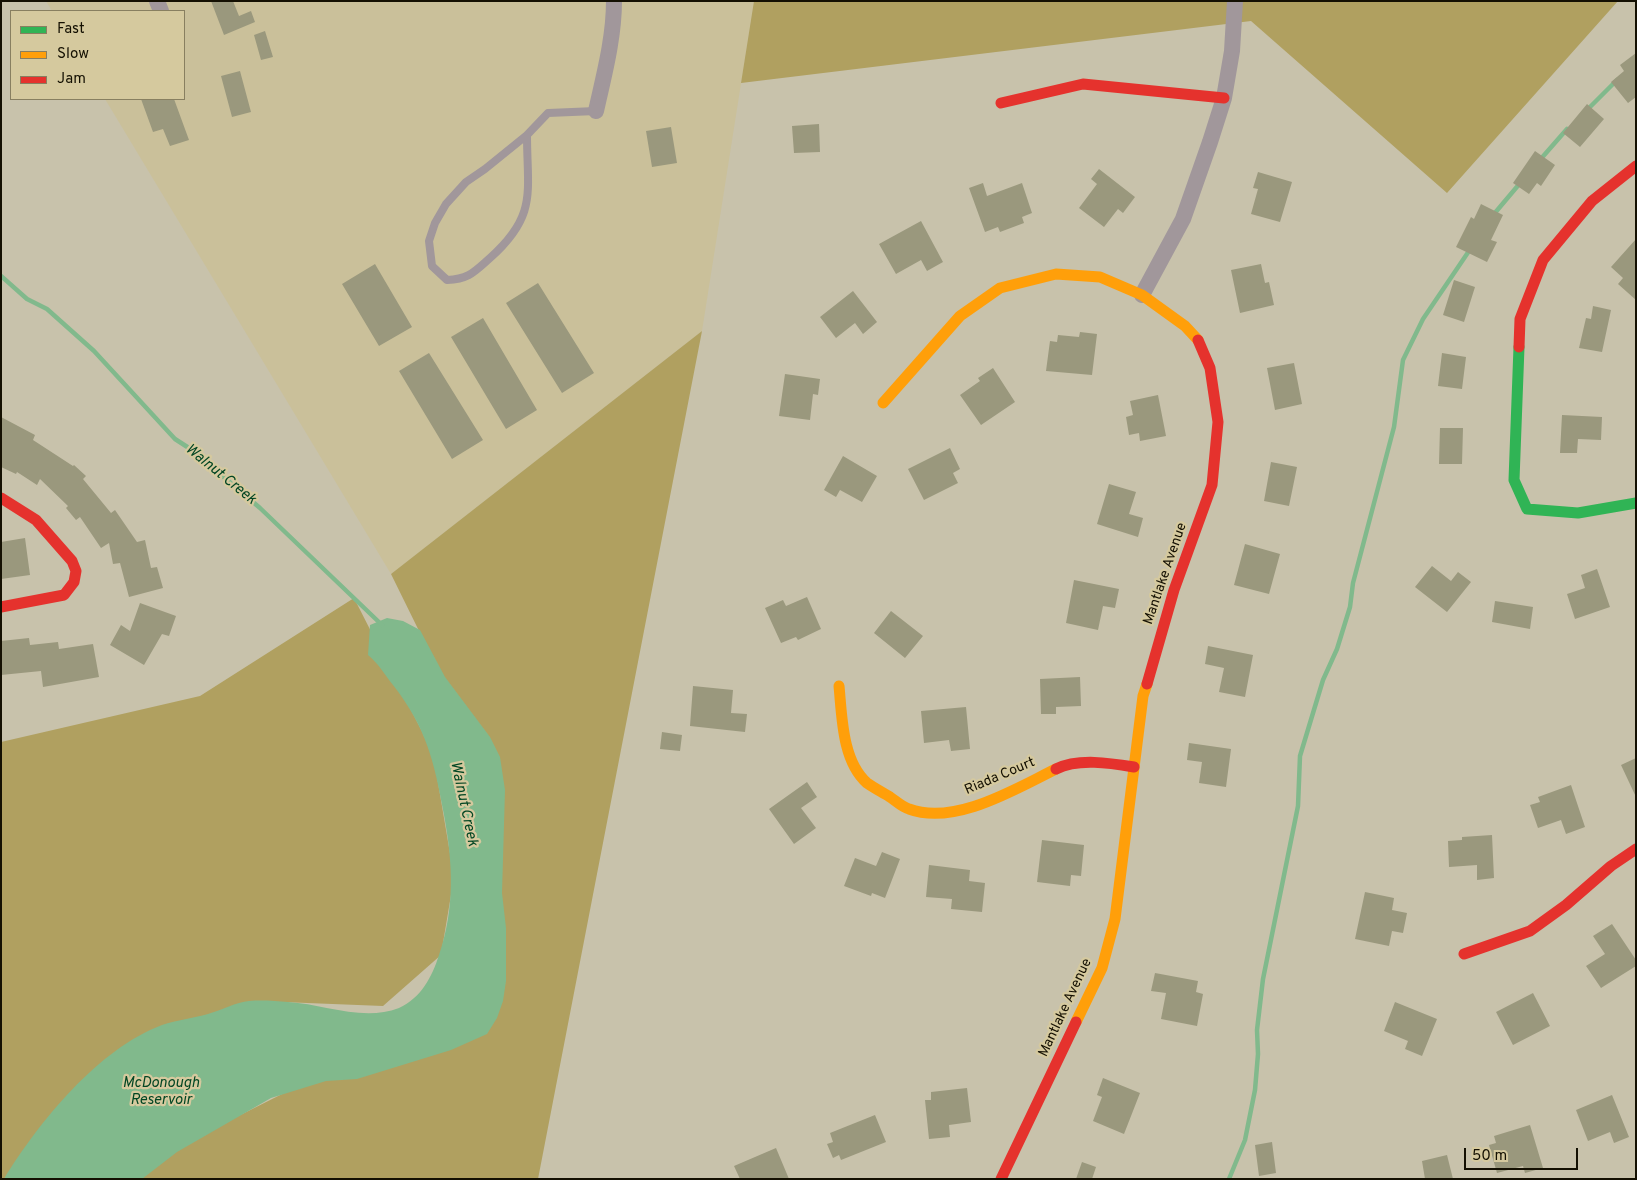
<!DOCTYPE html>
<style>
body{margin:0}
#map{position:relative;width:1637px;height:1180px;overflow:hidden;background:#c8c2ab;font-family:Overpass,sans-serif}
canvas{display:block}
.frame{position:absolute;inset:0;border:2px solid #141002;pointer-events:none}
.legend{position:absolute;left:10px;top:10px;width:175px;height:90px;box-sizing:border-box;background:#d5c99e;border:1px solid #887f60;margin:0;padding:6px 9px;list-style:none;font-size:15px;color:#141002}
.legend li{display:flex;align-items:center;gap:10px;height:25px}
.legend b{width:25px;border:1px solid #887f60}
.scale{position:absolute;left:1464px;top:1148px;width:114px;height:22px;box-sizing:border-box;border:2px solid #141002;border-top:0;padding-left:6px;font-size:15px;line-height:18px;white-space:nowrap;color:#141002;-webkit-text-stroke:4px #d5c99e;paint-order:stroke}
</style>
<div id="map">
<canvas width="1637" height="1180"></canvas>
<div class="frame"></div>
<ul class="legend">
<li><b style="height:6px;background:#30b455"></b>Fast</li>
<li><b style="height:6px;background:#ff9f0a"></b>Slow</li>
<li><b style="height:6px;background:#e5322d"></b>Jam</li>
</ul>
<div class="scale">50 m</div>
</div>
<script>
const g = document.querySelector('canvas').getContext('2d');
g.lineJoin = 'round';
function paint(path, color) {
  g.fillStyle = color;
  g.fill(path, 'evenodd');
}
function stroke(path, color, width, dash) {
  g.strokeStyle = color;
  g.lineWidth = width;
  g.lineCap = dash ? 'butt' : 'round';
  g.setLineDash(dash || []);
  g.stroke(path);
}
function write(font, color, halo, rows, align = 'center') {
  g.font = font + ' Overpass,sans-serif';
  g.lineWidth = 4.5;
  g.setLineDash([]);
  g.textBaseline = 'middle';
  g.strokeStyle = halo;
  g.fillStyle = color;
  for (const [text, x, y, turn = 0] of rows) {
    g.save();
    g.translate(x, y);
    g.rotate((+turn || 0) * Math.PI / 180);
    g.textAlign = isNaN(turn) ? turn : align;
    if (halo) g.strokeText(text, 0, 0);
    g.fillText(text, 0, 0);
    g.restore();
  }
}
paint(new Path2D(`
 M46 1H754L702 331 391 574 105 99H184V11H52Z`), '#cac09a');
paint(new Path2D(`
 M754 1H1618L1447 193 1251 21 741 83Z
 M702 331 538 1179H113L300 1085 427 1044 483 761 391 574Z
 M354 598 433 753 454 877 441 955 383 1006 282 1002 17 1179H1V742L200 696Z`), '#b0a060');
paint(new Path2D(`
 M387 618 403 621 420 630 445 677 490 737 500 757 505 790 502 893 506 928V981L503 1001 497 1018 487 1034 451 1050 357 1079 326 1081 271 1098 177 1152 142 1179H4C39 1122 98 1049 162 1025 177 1020 193 1018 208 1014 222 1010 236 1002 249 1001 262 1000 276 1001 288 1002 324 1004 363 1022 399 1008 421 998 432 977 439 955 455 908 453 864 444 815 434 761 427 729 393 685 385 675 378 663 368 655L370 625Z`), '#81b98c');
stroke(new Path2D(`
 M1587 110 1617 80
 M1539 161 1567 129
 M1494 214 1521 182
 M1 276 27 299 47 309 94 351 175 439 192 450 260 508 382 625
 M1229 1179 1245 1140 1255 1090 1258 1054 1257 1030 1263 979 1298 806 1300 756 1323 680 1337 649 1350 607 1353 583 1394 427 1403 360 1423 319 1471 248`), '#81b98c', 4.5);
paint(new Path2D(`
 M211 1H233L239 16 251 11 255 22 224 35Z
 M265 31 273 57 261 60 254 35Z
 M1636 53V97L1628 103 1611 82 1624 71 1620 65Z
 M240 71 251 112 232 117 221 76Z
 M141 99H174L189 140 170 146 163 129 153 132Z
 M1587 104 1604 119 1580 147 1563 133Z
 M819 124 820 152 794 153 792 126Z
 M671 127 677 163 652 167 646 131Z
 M1535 151 1555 165 1541 186 1537 183 1529 194 1513 183Z
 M1099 169 1135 197 1123 213 1118 209 1104 227 1079 208 1097 184 1091 179Z
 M1258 172 1292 182 1280 222 1251 214 1258 189 1253 188Z
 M983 183 987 196 1022 183 1032 213 1022 217 1024 223 1000 232 998 227 985 232 969 188Z
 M1481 204 1503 215 1491 240 1497 242 1487 262 1456 247 1471 217 1474 219Z
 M921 221 943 262 927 271 921 260 896 274 879 244Z
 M1636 239V300L1618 284 1623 278 1611 267Z
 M375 264 412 327 379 346 342 284Z
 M1261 264 1265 283 1269 282 1274 305 1240 313 1231 270Z
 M1454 280 1475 287 1464 322 1443 315Z
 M538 283 594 373 562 393 506 303Z
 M853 291 877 322 863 334 855 323 836 338 820 317Z
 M1593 306 1611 310 1602 352 1579 348 1586 318 1591 319Z
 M483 318 537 410 506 429 451 337Z
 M1080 332 1097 334 1092 375 1046 371 1050 341 1057 342 1058 335 1079 337Z
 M429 353 483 440 452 459 399 371Z
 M1442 353 1466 357 1462 389 1438 386Z
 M1294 363 1302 404 1275 410 1267 368Z
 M993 368 1015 402 981 425 960 395 980 381 978 378Z
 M785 374 820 379 818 395 813 394 810 420 779 416Z
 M1158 395 1166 436 1140 441 1139 433 1129 435 1126 417 1133 415 1130 401Z
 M1562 415 1602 417 1601 440 1578 439 1577 453H1560Z
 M1 417 35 435 33 440 73 466 74 465 86 476 83 479 111 513 115 510 137 542 145 540 151 568 157 567 163 588 129 597 120 563 113 564 109 543 101 548 80 517 76 520 66 508 68 506 40 479 37 485 17 472 16 474 1 467Z
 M1440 428H1463L1462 464H1439Z
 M950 448 960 469 953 473 958 483 924 500 908 469Z
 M843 456 877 476 862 502 840 490 836 497 824 490Z
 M1271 462 1297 467 1289 506 1264 501Z
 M1109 484 1136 492 1129 514 1143 518 1138 537 1097 524Z
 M25 538 30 575 1 579V542Z
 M1245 544 1280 554 1269 594 1234 585Z
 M1432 566 1451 581 1458 572 1471 582 1447 612 1415 587Z
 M1597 569 1610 607 1575 619 1567 594 1585 588 1581 575Z
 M1074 580 1119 589 1115 608 1103 606 1098 630 1066 623Z
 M807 597 821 629 798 640 796 637 781 643 765 608 783 600 786 606Z
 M1495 601 1533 607 1530 629 1492 622Z
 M140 603 176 616 169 636 162 634 144 665 110 645 121 625 130 631Z
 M891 611 923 636 905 658 874 633Z
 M29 638 30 645 58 642 59 649 93 644 99 677 43 687 41 671 1 675V641Z
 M1208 646 1253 655 1245 697 1219 692 1224 668 1205 664Z
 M1080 677 1081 706 1056 707V714H1041L1040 679Z
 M693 686 733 690 731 713 747 714 745 732 690 726Z
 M966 707 970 749 951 751 949 740 924 743 921 711Z
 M662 732 682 735 680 751 660 749Z
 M1189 743 1231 749 1226 787 1199 783 1202 762 1187 760Z
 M1636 758V797L1621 765Z
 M807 782 817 797 801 808 816 828 794 844 769 809Z
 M1571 785 1585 827 1566 834 1561 820 1538 828 1530 805 1540 802 1538 797Z
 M1492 835 1494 878 1477 880V865L1449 867 1448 841 1462 840V837Z
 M1042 840 1084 845 1081 876 1071 875 1070 886 1037 882Z
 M882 852 900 859 885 898 872 893 871 896 844 886 855 858 876 866Z
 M929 865 970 870 969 881 985 883 982 912 951 909 952 899 926 897Z
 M1365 892 1394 898 1392 910 1407 913 1403 933 1392 931 1389 946 1355 939Z
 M1612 924 1636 960V966L1601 988 1586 966 1605 954 1593 936Z
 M1155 973 1198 981 1196 992 1203 994 1197 1026 1161 1019 1166 993 1151 991Z
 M1533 993 1550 1026 1513 1045 1496 1012Z
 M1395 1002 1437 1019 1422 1056 1405 1049 1408 1041 1384 1031Z
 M1103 1078 1140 1093 1124 1134 1093 1121 1102 1097 1097 1095Z
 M967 1088 971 1122 949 1125 950 1137 929 1139 925 1100H931V1092Z
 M1612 1095 1629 1137 1614 1143 1610 1132 1588 1141 1576 1110Z
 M875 1115 886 1142 841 1160 839 1155 833 1158 827 1144 833 1142 830 1133Z
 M1530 1125 1543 1168 1525 1173 1523 1166 1497 1173 1489 1145 1496 1143 1494 1136Z
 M1272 1142 1276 1173 1259 1176 1255 1145Z
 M776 1148 789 1179H740L734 1166Z
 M1447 1155 1453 1179H1425L1422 1161Z
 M1082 1162 1096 1167 1092 1179H1076Z`), '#9a987d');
stroke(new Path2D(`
 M527 135 485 169 466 182 446 204 435 223 429 241 432 266 447 280C469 279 474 272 490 258 538 215 527 192 527 135L548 113 596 111`), '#a1979b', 8);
stroke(new Path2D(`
 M157 1 161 11
 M596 111C604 75 614 38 614 1
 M1142 295 1183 219 1210 142 1224 98 1232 51 1235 1`), '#a1979b', 16);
stroke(new Path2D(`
 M1519 347 1514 480 1527 509 1578 513 1636 503`), '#30b455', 11);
stroke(new Path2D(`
 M883 403 960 316 1000 288 1056 274 1100 277 1142 295 1185 326 1198 340
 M839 686C842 716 842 761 867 783 874 788 882 792 890 797 896 801 902 807 909 809 955 826 1015 789 1056 769
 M1076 1022 1102 968 1115 919 1143 696 1147 684`), '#ff9f0a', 11);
stroke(new Path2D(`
 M1001 103 1083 84 1224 98
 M1519 347 1520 319 1543 260 1592 201 1636 166
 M1 498 36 520 72 561 76 571 74 582 64 595 1 607
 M1147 684 1174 590 1212 485 1218 422 1210 368 1198 340
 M1056 769C1078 758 1110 763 1134 767
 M1464 954 1530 931 1566 905 1611 866 1636 849
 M1001 1179 1076 1022`), '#e5322d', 11);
write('14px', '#141002', '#d5c99e', [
 ["Mantlake Avenue",1166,574,-71],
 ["Riada Court",1000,777,-23],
 ["Mantlake Avenue",1066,1008,-65]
]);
write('italic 15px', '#024623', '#d5c99e', [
 ["Walnut Creek",220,475,39],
 ["Walnut Creek",463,804,78],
 ["McDonough",161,1084],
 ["Reservoir",161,1101]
]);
</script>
